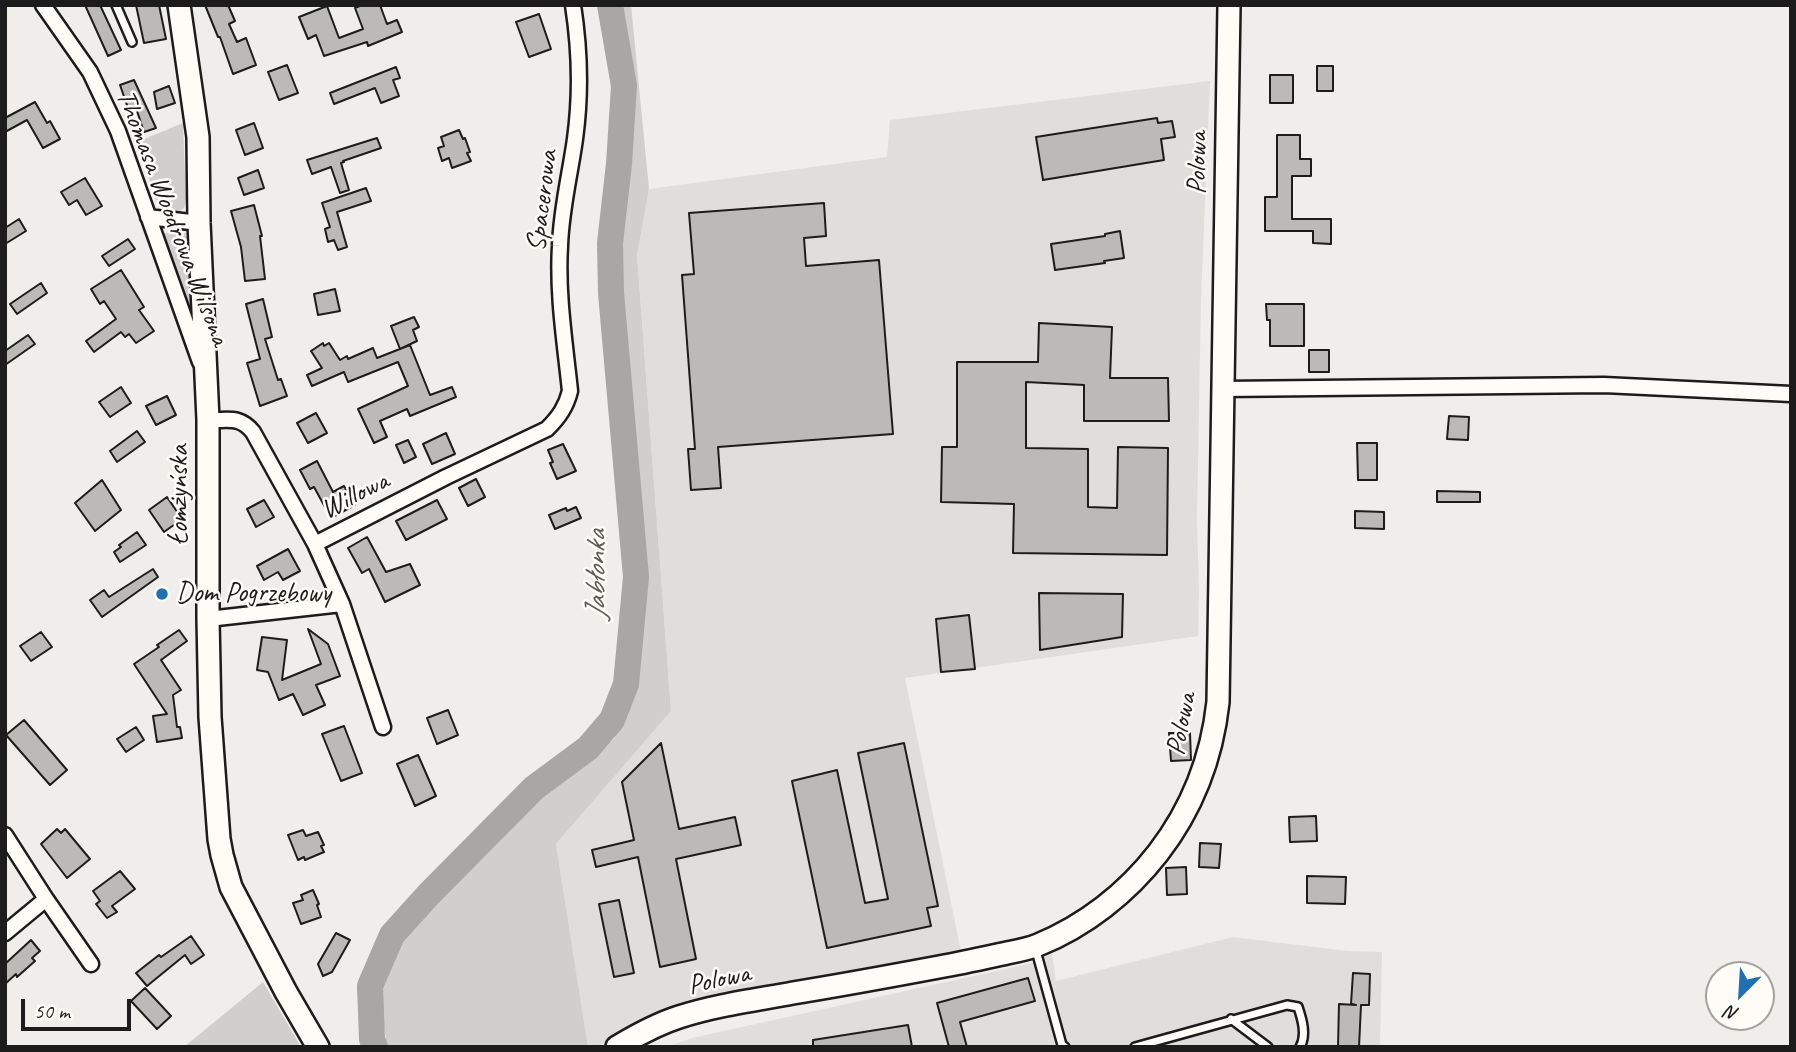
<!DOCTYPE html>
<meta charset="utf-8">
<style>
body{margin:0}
#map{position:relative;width:1796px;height:1052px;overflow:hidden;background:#f0eeea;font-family:Caveat,sans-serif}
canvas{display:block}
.frame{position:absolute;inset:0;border:7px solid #1c1c1c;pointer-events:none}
.north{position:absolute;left:1705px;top:961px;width:70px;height:70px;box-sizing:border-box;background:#fdfcf7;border:2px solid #a3a29f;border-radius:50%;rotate:204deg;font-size:19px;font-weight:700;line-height:28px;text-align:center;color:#1c1c1c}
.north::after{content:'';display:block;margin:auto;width:24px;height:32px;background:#1f6fb2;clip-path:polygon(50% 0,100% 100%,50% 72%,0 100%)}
.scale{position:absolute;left:21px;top:999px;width:110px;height:32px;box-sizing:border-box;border:4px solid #1c1c1c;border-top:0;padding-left:9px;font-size:21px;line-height:24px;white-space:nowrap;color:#1c1c1c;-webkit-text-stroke:5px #fdfcf7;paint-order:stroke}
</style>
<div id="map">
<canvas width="1796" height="1052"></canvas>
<div class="frame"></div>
<div class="north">N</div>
<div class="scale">50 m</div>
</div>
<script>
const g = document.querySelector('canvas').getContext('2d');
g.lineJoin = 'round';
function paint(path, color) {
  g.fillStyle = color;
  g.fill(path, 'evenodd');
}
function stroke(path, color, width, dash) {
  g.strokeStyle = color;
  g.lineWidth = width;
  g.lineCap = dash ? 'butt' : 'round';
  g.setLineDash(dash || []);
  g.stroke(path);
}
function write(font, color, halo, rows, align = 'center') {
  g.font = font + ' Caveat,sans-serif';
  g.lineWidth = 5;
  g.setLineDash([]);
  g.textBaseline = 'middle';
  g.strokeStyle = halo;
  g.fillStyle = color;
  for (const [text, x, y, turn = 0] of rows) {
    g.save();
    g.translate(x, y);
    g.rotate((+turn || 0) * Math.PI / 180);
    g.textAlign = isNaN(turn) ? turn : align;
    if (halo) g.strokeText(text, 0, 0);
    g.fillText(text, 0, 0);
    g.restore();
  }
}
paint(new Path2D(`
 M1210 81 1201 298 1197 520 1199 593 1198 636 905 678 962 956 622 1033 597 1047H588L556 844 671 711 637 254 649 189 887 157 890 120Z
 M1233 937 1347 951 1382 952 1380 1047H667L692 1038 1028 964 1052 954 1056 981Z`), '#e0deda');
paint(new Path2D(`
 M619 5H631L649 189 637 255 671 711 556 844 588 1047H387L379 990 394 954 424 911 548 792 614 739 633 701 644 616 617 260 618 223 631 159 632 89Z
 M183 123 186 201 184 208 178 213 171 212 156 200 137 142Z
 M163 233H190L193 316 191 317 188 309Z
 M263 982 301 1047H184Z`), '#d0cfcc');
stroke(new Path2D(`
 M375 1047 372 1039 370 986 392 935 429 894 534 788 588 748 612 720 626 684 636 577 611 293 610 243 619 164 624 86 610 5`), '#a8a7a3', 26);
const building = new Path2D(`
 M85 5H100L121 50 108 56Z
 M136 5H159L166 39 144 43Z
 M205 5H228L235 21 229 24 237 42 246 38 256 65 233 74 220 37H218Z
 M362 5H380L387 24 397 20 402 32 368 46 367 42 324 56 316 35 308 39 299 17 327 6 339 38 363 29 355 8Z
 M539 14 551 49 529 57 516 22Z
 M287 65 298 93 279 100 268 72Z
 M1317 66H1333V91H1317Z
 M396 67 400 78 393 80 399 96 381 103 375 88 334 104 330 93Z
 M1270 75H1293V103H1270Z
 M134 80 156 128 144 132 136 108 129 111 120 85Z
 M169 86 175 103 157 109 154 92Z
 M35 102 47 123 50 121 60 139 43 148 27 120 5 132V118Z
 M1157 118 1158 123 1172 121 1175 137 1161 139 1164 160 1043 180 1036 137Z
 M254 123 263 148 245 155 236 130Z
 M459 130 463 139 465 138 470 152 467 153 471 161 452 168 449 158 442 161 438 148 444 146 441 137Z
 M1277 135H1300V159H1311V176H1292V219H1331V244L1313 243V231H1265V197H1277Z
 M377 138 381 148 343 161 344 162 341 163 349 190 340 193 331 167 312 174 307 160Z
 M258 170 264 188 244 195 238 178Z
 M85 178 102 206 86 215 77 200 69 205 61 192Z
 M366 188 371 201 337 212 347 247 338 250 334 240 328 242 325 229 330 227 322 203Z
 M824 203 826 236 804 238 806 266 879 260 893 434 718 447 721 488 691 490 688 449H695L682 275 694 274 689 213Z
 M254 205 262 236H260L265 279 245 281 241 247 231 211Z
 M19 219 26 231 5 244V228Z
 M1120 231 1124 258 1104 261 1105 263 1055 270 1051 244 1105 236V234Z
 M128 239 135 249 109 266 102 256Z
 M121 270 144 307 139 310 154 331 136 343 129 334 125 337 121 332 94 352 86 341 116 319 104 301 100 304 91 289Z
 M41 283 47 293 17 314 10 304Z
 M335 289 340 311 318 315 314 294Z
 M263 299 272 337 265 339 278 380 281 379 287 396 260 406 247 363 260 359 246 304Z
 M1266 304H1304V346H1270V320H1267Z
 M414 317 419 327 413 330 417 341 400 349 391 326Z
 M1039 323 1112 327 1110 378H1168L1169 421H1084V385L1026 382V448L1088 449V507L1117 508 1118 447 1168 448 1167 555 1013 553 1014 504 941 502 942 447H957V362H1038Z
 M28 335 35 344 5 365V351Z
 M323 343 324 346 329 343 340 360 347 356 348 359 373 348 377 358 410 345 430 395 452 387 456 397 410 416 407 409 380 421 387 437 374 443 358 409 408 386 398 362 348 382 344 372 312 386 307 375 322 368 311 351Z
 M1309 350H1329V372H1309Z
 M121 387 131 403 110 417 99 402Z
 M167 396 176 415 156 425 146 406Z
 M316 413 327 433 308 443 297 423Z
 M1449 416 1469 417 1468 440 1447 439Z
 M137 431 145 442 117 462 110 451Z
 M446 433 455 454 432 464 423 444Z
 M408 440 416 457 404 463 396 445Z
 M1357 443H1377V480H1358Z
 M563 444 576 471 557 479 550 463 553 462 548 450Z
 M317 461 333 492 344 486 355 505 331 518 314 487 310 489 300 470Z
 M476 479 485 497 468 506 459 488Z
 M102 480 121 510 95 531 75 503Z
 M1437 491 1480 492V502H1437Z
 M167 497 182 519 164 532 149 510Z
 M264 500 274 517 256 527 247 509Z
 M437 500 447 519 406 540 396 521Z
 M576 507 581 518 555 529 549 515 566 508 567 511Z
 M1355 511 1384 512V529L1355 528Z
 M137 532 146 545 120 562 114 552 121 547 119 545Z
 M367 537 386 572 410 564 420 585 385 602 369 569 362 573 348 548Z
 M288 549 300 571 283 580 278 572 264 580 257 566Z
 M153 569 158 577 102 617 90 600 104 590 109 597Z
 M1039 593 1123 594 1122 637 1040 650Z
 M969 615 975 669 941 672 936 619Z
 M308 629 328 644 340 676 316 685 325 705 303 715 293 694 279 700 268 672 257 670 262 637 287 640 282 680 321 664Z
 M179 630 187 641 161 660 181 690 173 695 177 727H180L182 738 157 742 153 716 167 714 134 664 159 647 157 645Z
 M41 632 52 647 31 661 20 646Z
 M448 710 458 735 437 744 427 718Z
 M24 720 67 770 50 785 6 735Z
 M344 726 362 773 341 781 322 734Z
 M136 727 144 740 126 752 117 739Z
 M1169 733H1190L1191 760 1171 761Z
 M661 743 679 829 735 817 741 845 676 859 696 959 660 967 638 857 596 867 592 850 634 840 622 782Z
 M904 743 938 906 927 908 931 926 827 948 792 781 837 770 865 903 888 899 858 753Z
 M418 755 436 796 415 806 397 764Z
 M1316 816 1317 841 1290 842 1289 817Z
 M57 829 61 833 65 829 90 859 67 878 41 844Z
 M303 830 306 836 318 832 324 845 321 846 324 852 305 860 304 857 298 860 288 835Z
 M1200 843 1221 844 1219 868 1199 867Z
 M1186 867 1187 894 1167 895 1166 868Z
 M120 871 135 889 112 906 117 912 107 918 96 904 100 901 93 891Z
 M1307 876 1346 877 1345 904 1307 903Z
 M313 890 319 904 317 905 321 917 301 924 293 903 303 900 301 895Z
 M619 900 634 973 614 977 599 904Z
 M336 933 350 940 332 972 323 976 318 964Z
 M191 936 204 955 191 964 185 955 147 986 136 973 159 955 161 957Z
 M31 940 40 951 32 958 35 961 17 977 16 974 5 984V964Z
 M1353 973 1370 974 1369 1005H1361L1359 1047H1338L1339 1004 1356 1005 1351 1004Z
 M1028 978 1035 1001 960 1022 967 1047H949L937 1003Z
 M145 988 171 1016 157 1029 131 1001Z
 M908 1025 912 1047H813V1040Z`);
paint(building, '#bbbab6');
stroke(building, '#1c1c1c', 2);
const lane = new Path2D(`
 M116 5 132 42
 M1035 947 1062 1045 1065 1047
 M1231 1019 1268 1047
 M1135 1047 1287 1005 1298 1007C1302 1019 1307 1035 1300 1047`);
const street = new Path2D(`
 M43 5 90 72 118 131 200 362
 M148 217 199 223
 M1223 389 1604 385 1791 394
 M208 420C228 421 239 415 253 432L315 544 342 604 383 727
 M315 544 446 477 547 429C559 417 566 407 570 391 565 343 557 294 560 246 561 210 570 175 575 139 581 95 580 50 573 5
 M208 619 342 604
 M5 835 46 899
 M5 933 46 899 91 964`);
const secondary = new Path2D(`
 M179 5 198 137 199 223 208 420V619L210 717 219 839 222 855 231 887 286 992 318 1047
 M617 1047C637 1035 657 1024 679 1017 716 1005 755 1000 793 993 842 985 891 976 939 967 962 963 984 958 1007 953 1017 951 1028 949 1038 945 1085 926 1127 893 1158 853 1192 809 1212 757 1218 702L1229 5`);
stroke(lane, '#1c1c1c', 12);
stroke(street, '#1c1c1c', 19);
stroke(secondary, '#1c1c1c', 26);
stroke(lane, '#fdfcf7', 7);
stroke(street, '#fdfcf7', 14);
stroke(secondary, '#fdfcf7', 21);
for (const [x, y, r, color] of [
 [162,594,7,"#1f6fb2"]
]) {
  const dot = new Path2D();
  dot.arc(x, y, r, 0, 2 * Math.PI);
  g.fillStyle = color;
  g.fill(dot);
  stroke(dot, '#fdfcf7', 2.5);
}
write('28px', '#1c1c1c', '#fdfcf7', [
 ["Polowa",1198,163,-89],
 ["Spacerowa",543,201,-83],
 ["Thomasa Woodrowa Wilsona",172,218,69],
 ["Łomżyńska",180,495,-90],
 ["Willowa",355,496,-27],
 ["Polowa",1182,724,-79],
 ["Polowa",719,980,-12]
]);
write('28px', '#1c1c1c', '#fdfcf7', [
 ["Dom Pogrzebowy",176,594]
], 'left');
write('italic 30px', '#5b5b59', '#fdfcf7', [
 ["Jabłonka",597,575,-90]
]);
</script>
